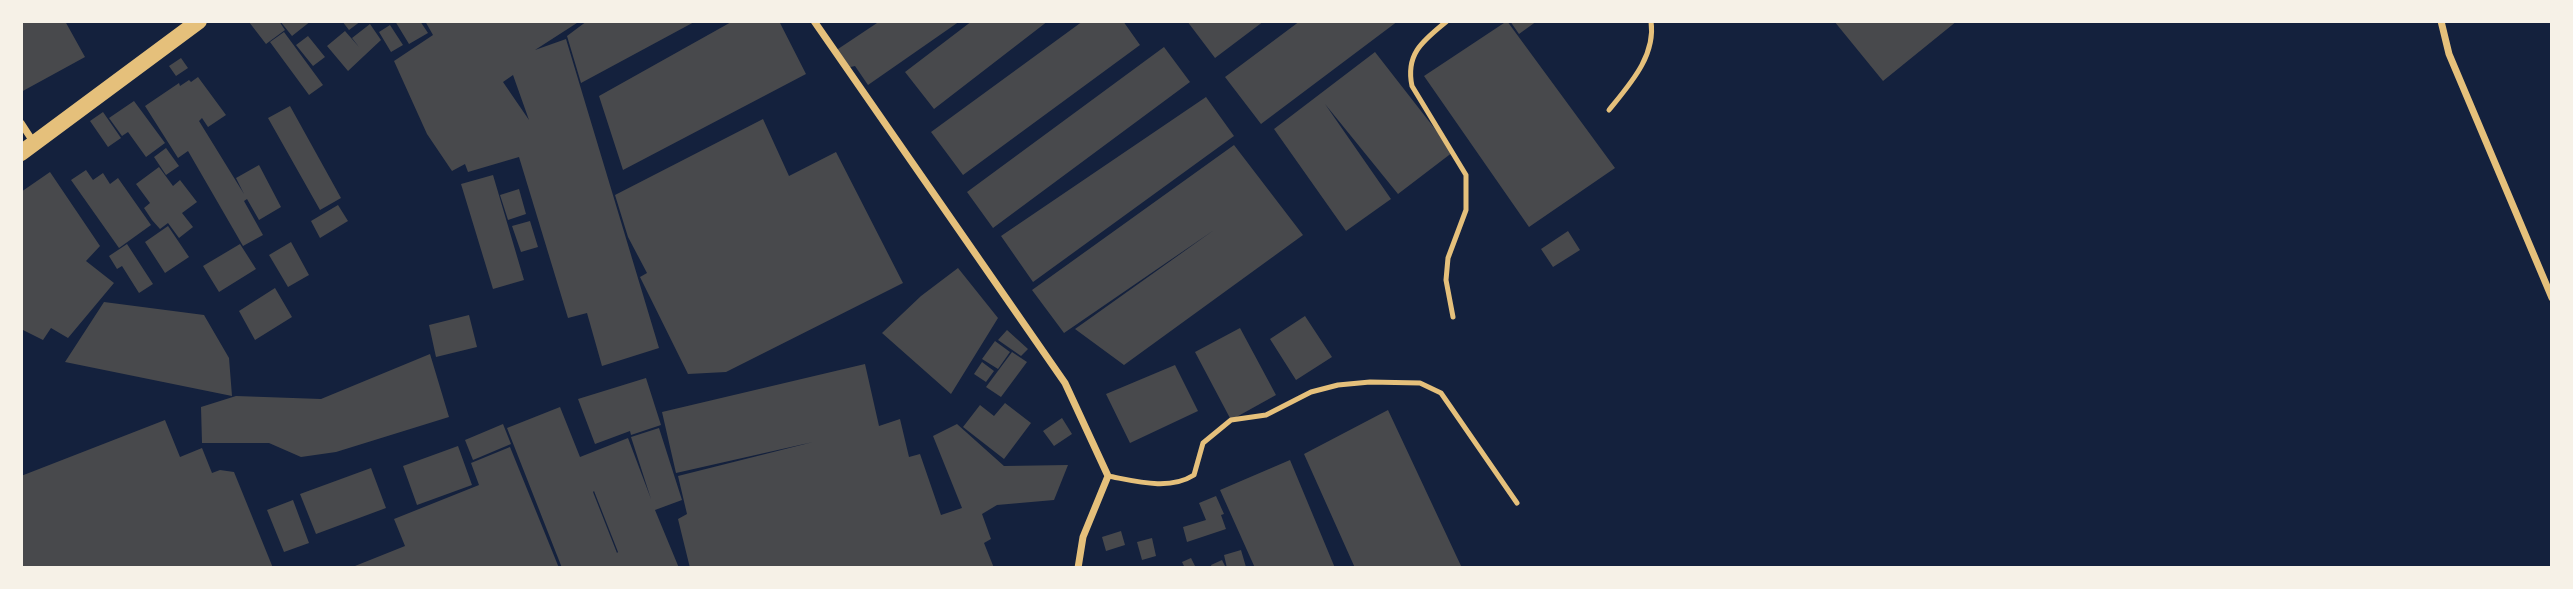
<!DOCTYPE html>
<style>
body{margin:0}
#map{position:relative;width:2573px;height:589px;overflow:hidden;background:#14213d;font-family:"Roboto Condensed",sans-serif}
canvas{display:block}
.frame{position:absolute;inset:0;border:23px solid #f6f1e7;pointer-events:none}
</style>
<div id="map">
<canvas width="2573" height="589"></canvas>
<div class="frame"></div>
</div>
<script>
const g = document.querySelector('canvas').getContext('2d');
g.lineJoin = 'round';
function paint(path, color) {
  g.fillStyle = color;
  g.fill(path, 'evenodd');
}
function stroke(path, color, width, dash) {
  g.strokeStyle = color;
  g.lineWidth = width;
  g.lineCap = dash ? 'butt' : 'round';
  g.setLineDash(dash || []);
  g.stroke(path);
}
paint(new Path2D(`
 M21 21H65L85 57 21 92Z
 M279 21 285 30 266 44 249 22Z
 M280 21H311L292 36Z
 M342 21H361L349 30Z
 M395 21H420L428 33 409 44Z
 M425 21H580L535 50 566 39 659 348 602 366 587 313 568 318 519 157 468 172 465 164 452 171 427 134 394 61 433 35ZM513 75 529 120 503 82Z
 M587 21H696L581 83 567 36Z
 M733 21H779L806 74 623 170 599 96Z
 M880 21H960L868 85 855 66 846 68 835 51Z
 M972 21H1048L934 109 905 72Z
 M1083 21H1123L1140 45 963 175 931 132Z
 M1187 21H1264L1215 58Z
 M1300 21H1398L1261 124 1225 77Z
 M1507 21 1615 168 1529 227 1424 76Z
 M1510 21H1537L1519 34Z
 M1834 21H1957L1883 81Z
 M370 24 381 40 348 71 327 46 345 31 359 47 352 38Z
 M390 25 403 45 391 52 379 32Z
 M284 32 323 85 309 95 270 42Z
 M308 36 325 57 313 66 296 45Z
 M1164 47 1190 82 993 228 967 192Z
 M1375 52 1453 152 1398 194 1325 104 1391 199 1346 231 1274 129Z
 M181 58 188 68 176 76 169 66Z
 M198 77 226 115 208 127 202 118 199 121 244 194 236 178 259 165 281 207 259 220 247 199 244 201 263 235 243 246 188 151 178 158 145 106 179 83 180 86 189 80 191 82Z
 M1206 97 1234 136 1033 282 1001 236Z
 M134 101 165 143 146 157 128 132 122 136 109 118Z
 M290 106 341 198 320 210 268 118Z
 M103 112 121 138 108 147 90 121Z
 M763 119 789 176 836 152 903 283 726 372 688 374 640 277 647 273 628 237 615 195Z
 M1234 145 1303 235 1124 365 1075 329 1214 230 1064 333 1032 290Z
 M166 148 179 166 166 175 154 157Z
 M159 167 173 186 180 180 197 202 182 213 193 227 179 238 168 223 160 229 152 220 144 208 150 203 136 184Z
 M86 170 93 180 103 173 110 184 118 178 151 225 119 248 71 180Z
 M50 172 100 246 86 261 114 283 68 338 51 328 43 340 21 329V192Z
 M493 175 524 280 493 289 461 184Z
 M519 189 526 214 508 220 500 195Z
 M338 205 348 221 320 238 311 221Z
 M530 221 538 247 521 252 512 226Z
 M168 226 189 257 165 273 145 242Z
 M1568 231 1580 250 1553 267 1541 249Z
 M291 242 309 275 288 287 269 255Z
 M127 244 153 284 139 293 122 266 117 269 109 256Z
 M240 244 256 269 219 292 203 266Z
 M958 268 998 318 951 394 882 333 921 296Z
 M275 288 292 317 255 340 239 311Z
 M104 302 204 315 229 358 232 396 65 362Z
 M469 315 477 347 436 357 429 325Z
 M1305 316 1332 357 1296 380 1270 339Z
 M1240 328 1276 395 1231 420 1195 352Z
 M1007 330 1028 349 1021 356 998 340Z
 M995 341 1010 352 998 369 982 359Z
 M1012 352 1027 362 1001 397 986 387Z
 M430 354 449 417 336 452 301 457 269 443H202L201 407 236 396 321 399Z
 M982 362 994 371 986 382 974 374Z
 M865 364 879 426 900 419 909 457 920 454 941 515 962 508 933 436 957 424 1004 466 1068 465 1054 500 997 505 982 514 991 539 984 543 994 568H690L678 519 687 514 678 476 813 442 676 473 662 412Z
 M1175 365 1198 411 1130 443 1106 394Z
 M646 378 661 425 631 435 630 431 595 444 578 399Z
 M1005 403 1031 423 1004 459 963 427 980 405 994 416Z
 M560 407 580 457 628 438 651 499 631 437 659 428 682 500 655 510 679 568H562L507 428ZM594 491 618 552 617 553 593 492Z
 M1388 410 1462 568H1355L1304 454Z
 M1062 418 1072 434 1054 446 1043 431Z
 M165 420 180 457 202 448 212 473 220 470 234 472 273 568H21V476Z
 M503 424 511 444 473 460 465 440Z
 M458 446 472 485 417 505 403 466Z
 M510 447 559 568H350L405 546 394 519 479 485 471 463Z
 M1290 460 1335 568H1255L1220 490Z
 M371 468 386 508 316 534 300 494Z
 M1216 496 1224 514 1221 515 1226 529 1187 542 1183 527 1206 520 1199 503Z
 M293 500 309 543 284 552 267 510Z
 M1121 531 1125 545 1106 551 1102 537Z
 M1152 538 1156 556 1142 560 1137 542Z
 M1241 550 1246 567 1227 568 1224 555Z
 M1191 558 1196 568H1185L1182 562Z
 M1222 560 1226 568H1212L1211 565Z`), '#48494c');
stroke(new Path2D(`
 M1447 21C1424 40 1405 53 1412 86L1466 175V210L1448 258 1446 280 1453 317
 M1609 110C1630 84 1656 56 1651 21
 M1108 476C1135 481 1169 491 1194 475L1203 443 1231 420 1266 415 1311 392 1338 385 1370 382 1420 383 1441 393 1517 503`), '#e5c07b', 5);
stroke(new Path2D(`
 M814 21 1065 383 1108 476 1083 537 1078 568
 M2441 21 2449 54 2552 298
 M21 123 34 143`), '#e5c07b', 7);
stroke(new Path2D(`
 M21 153 199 21`), '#e5c07b', 16);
</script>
